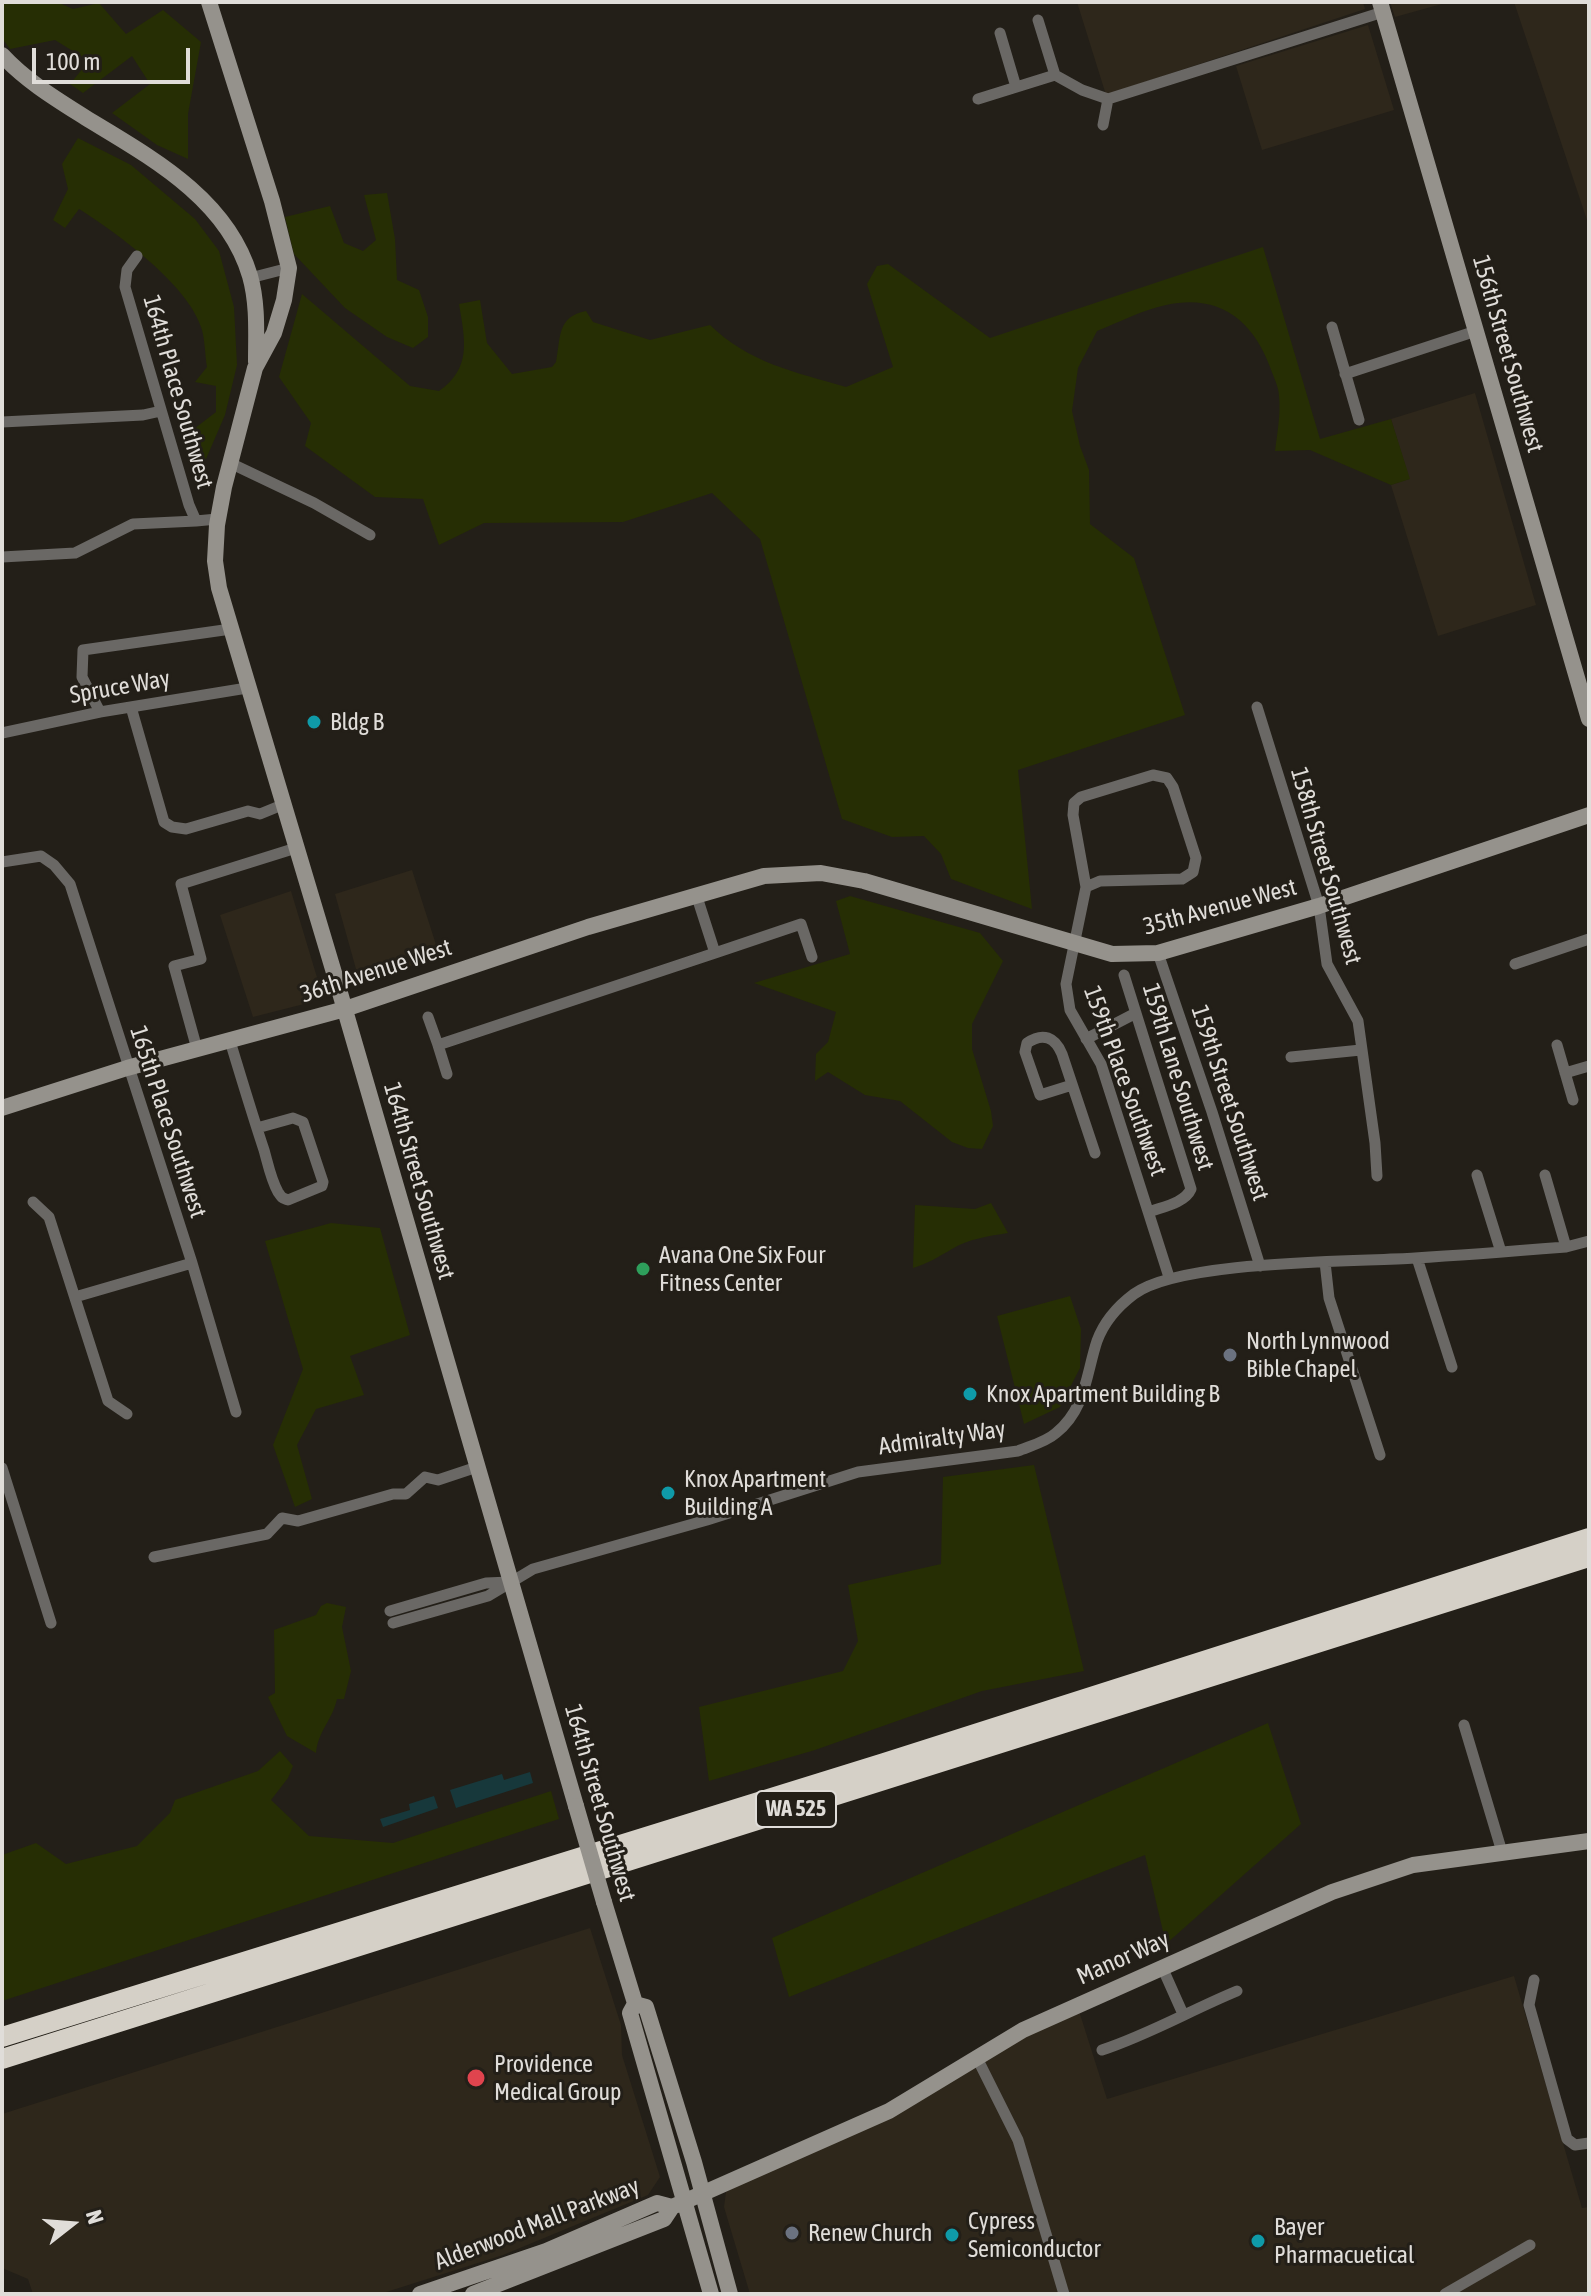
<!DOCTYPE html>
<style>
body{margin:0}
#map{position:relative;width:1591px;height:2296px;overflow:hidden;background:#231f18;font-family:"Asap Condensed",sans-serif}
canvas{display:block}
.frame{position:absolute;inset:0;border:4px solid #e0ddd9;pointer-events:none}
.north{position:absolute;left:32px;top:2184px;width:80px;height:80px;-webkit-text-stroke:6px #231f18;paint-order:stroke;rotate:73deg;font-size:22px;font-weight:700;line-height:32px;text-align:center;color:#e0ddd9}
.north::after{content:'';display:block;margin:auto;width:28px;height:36px;background:#e0ddd9;clip-path:polygon(50% 0,100% 100%,50% 72%,0 100%)}
.scale{position:absolute;left:32px;top:48px;width:158px;height:36px;box-sizing:border-box;border:4px solid #e0ddd9;border-top:0;padding-left:10px;font-size:24px;line-height:28px;white-space:nowrap;color:#e0ddd9;-webkit-text-stroke:6px #231f18;paint-order:stroke}
</style>
<div id="map">
<canvas width="1591" height="2296"></canvas>
<div class="frame"></div>
<div class="north">N</div>
<div class="scale">100 m</div>
</div>
<script>
const g = document.querySelector('canvas').getContext('2d');
g.lineJoin = 'round';
function paint(path, color) {
  g.fillStyle = color;
  g.fill(path, 'evenodd');
}
function stroke(path, color, width, dash) {
  g.strokeStyle = color;
  g.lineWidth = width;
  g.lineCap = dash ? 'butt' : 'round';
  g.setLineDash(dash || []);
  g.stroke(path);
}
function write(font, color, halo, rows, align = 'center') {
  g.font = font + ' "Asap Condensed",sans-serif';
  g.lineWidth = 6;
  g.setLineDash([]);
  g.textBaseline = 'middle';
  g.strokeStyle = halo;
  g.fillStyle = color;
  for (const [text, x, y, turn = 0] of rows) {
    g.save();
    g.translate(x, y);
    g.rotate((+turn || 0) * Math.PI / 180);
    g.textAlign = isNaN(turn) ? turn : align;
    if (halo) g.strokeText(text, 0, 0);
    g.fillText(text, 0, 0);
    g.restore();
  }
}
paint(new Path2D(`
 M1077 2H1363L1365 9 1106 95Z
 M1390 2H1449L1395 17Z
 M1514 2H1589V226Z
 M1368 25 1394 110 1262 150 1236 66Z
 M1475 393 1536 605 1438 636 1391 485 1409 479 1391 419Z
 M412 870 440 957 374 977 356 969 335 894Z
 M291 891 319 984 318 993 308 1003 253 1017 220 915Z
 M590 1928 621 2025 622 2055 660 2177 648 2195 503 2255 380 2294H33L28 2279 2 2268V2114Z
 M1514 1976 1582 2208 1589 2207V2294H750L724 2207 726 2192 977 2058 1079 2011 1107 2099Z`), '#2e271b');
paint(new Path2D(`
 M2 2H57L73 9 99 3 126 34 163 10 201 42 188 114V159L157 145 112 113 150 84 132 56 83 93 70 84 89 61 55 40 10 49 2 38Z
 M78 138 131 165 195 219 219 251 234 307 237 365 225 415 206 459 190 469V432L216 412V386L195 382 207 367C205 355 205 341 202 330 190 286 117 233 79 209L65 228 53 220 68 189 62 164Z
 M387 193 395 239 397 280 419 290 428 317V337L413 348 387 337 345 308 294 254 285 217 330 206 344 243 363 251 376 240 364 195Z
 M1263 247 1320 439 1391 419 1410 479 1391 485 1310 450 1275 451C1277 434 1281 414 1279 396 1279 387 1273 376 1270 367 1253 320 1218 293 1166 305 1142 310 1120 322 1097 331L1078 368 1072 411 1080 446 1089 470 1090 524 1134 558 1185 715 1018 770 1032 909 951 879 941 854 924 836 892 837 842 819 760 539 712 493 623 522 484 523 439 545 423 499 375 497 305 446 311 423 279 377 302 294 410 386 439 391C472 368 465 340 459 304L480 300 487 343 512 374 552 367 556 362C561 336 557 317 586 311L593 322 650 340 710 325C749 363 795 372 846 387L893 367 867 284 877 266 888 264 990 338Z
 M850 896 980 933 1003 961 972 1024V1049L991 1111 993 1126 982 1149 968 1148 952 1142 900 1101 865 1095 828 1072 815 1081 816 1054 828 1042 836 1012 754 983 850 954 836 901Z
 M991 1203 1008 1233C989 1236 968 1239 952 1249 940 1256 927 1264 913 1268L915 1205 975 1209Z
 M331 1223 380 1228 410 1335 350 1356 364 1395 316 1409 297 1445 312 1499 295 1507 273 1445 303 1369 265 1241Z
 M1070 1296 1081 1329 1080 1368 1060 1407 1024 1424 997 1316Z
 M1034 1465 1084 1671 982 1691 815 1750 709 1781 699 1707 843 1671 858 1641 848 1585 941 1564 943 1477Z
 M327 1603 346 1607 342 1627 351 1671 344 1699H337C332 1721 318 1731 316 1753L287 1736 268 1697 275 1693 274 1630 316 1615 321 1606Z
 M1268 1723 1301 1824 1166 1944 1145 1855 789 1997 772 1938Z
 M280 1751 293 1766 288 1778 271 1800 309 1836 393 1843 551 1791 559 1819 2 2001V1855L36 1843 66 1864 137 1846 170 1813 175 1800 258 1771Z`), '#262e04');
paint(new Path2D(`
 M530 1772 533 1783 456 1808 450 1790 502 1774 504 1780Z
 M434 1796 438 1808 383 1827 380 1819 410 1810 409 1804Z`), '#17383b');
stroke(new Path2D(`
 M1038 20 1055 75
 M1000 33 1016 87
 M978 99 1055 75 1082 90 1108 99
 M1103 125 1108 99 1383 12
 M137 256 127 270 125 287 189 505 196 521 217 519
 M250 278 289 268
 M1332 327 1359 420
 M1345 374 1476 331
 M2 422 143 415 161 411
 M230 463 314 503 370 535
 M2 557 75 553 133 524 196 521
 M131 707 164 822 172 827 186 829 248 811 260 814 282 805
 M1257 707 1319 906 1327 964 1358 1021 1375 1143 1377 1176
 M100 712 82 677 83 650 231 629
 M2 733 100 712 247 688
 M2 862 41 856 54 865 70 884 192 1263 236 1412
 M1086 887 1100 881 1182 879 1193 872 1196 858 1173 787 1167 778 1153 775 1081 797 1074 803 1073 815 1086 887 1066 984 1070 1010 1101 1064 1169 1277
 M715 953 801 924 812 957
 M1158 953 1212 1112 1260 1266
 M1515 964 1589 939
 M1124 975 1191 1189C1185 1203 1162 1207 1149 1212
 M428 1017 438 1045
 M1086 1039 1136 1013
 M230 1041C241 1077 252 1114 264 1150 268 1164 271 1180 278 1192 282 1198 281 1197 288 1200L322 1186 323 1182 303 1122 293 1118 257 1128
 M1557 1045 1573 1100
 M197 1049 174 966 201 959 181 884 296 848
 M1291 1057 1361 1050
 M1565 1073 1589 1066
 M447 1074 438 1045 715 953 696 894
 M1072 1085 1040 1095 1025 1052 1027 1043C1043 1032 1055 1037 1062 1054L1095 1153
 M1477 1175 1501 1252
 M1545 1175 1566 1247
 M33 1202 49 1217 108 1401 127 1414
 M1417 1258 1452 1367
 M1325 1262 1329 1298 1380 1455
 M75 1297 192 1263
 M2 1468 51 1623
 M154 1557 267 1534 282 1518 298 1521 393 1494H406L425 1477 438 1480 477 1467
 M390 1611 486 1583 510 1582
 M393 1623 488 1596 533 1569 707 1520 858 1472 1018 1451C1030 1446 1046 1442 1056 1433 1086 1409 1086 1374 1097 1341 1104 1322 1118 1306 1134 1294 1180 1260 1352 1262 1415 1258 1465 1255 1516 1251 1566 1247L1589 1241
 M1464 1725 1502 1852
 M1162 1967 1183 2014
 M1534 1980 1529 2005 1567 2139 1575 2145 1589 2143
 M1102 2050C1148 2035 1191 2010 1237 1991
 M977 2058 1018 2140 1064 2294
 M1445 2294 1530 2245`), '#6a6865', 11);
stroke(new Path2D(`
 M209 2 272 201 289 268 284 300 274 333 255 368 224 487 217 525 215 561 219 588 338 986 576 1806
 M1380 2 1589 719
 M2 55C26 81 56 99 86 118 150 157 227 198 250 276 258 304 256 334 256 362
 M2 1108 127 1068 345 1009 588 927 764 876 821 873 864 881 1112 954 1158 953 1319 906 1589 815
 M604 1902 634 2000 635 2004 646 2007 694 2162 730 2294
 M635 2004 630 2013 711 2294
 M420 2294 546 2251 657 2203 672 2207
 M473 2294 664 2219 672 2207 889 2111 1023 2030 1332 1892 1413 1865 1589 1841`), '#95928c', 16);
stroke(new Path2D(`
 M2 2037 884 1763 1589 1538
 M2 2059 1589 1557`), '#d5d0c7', 20);
stroke(new Path2D(`
 M576 1806 604 1902`), '#95928c', 16);
for (const [x, y, r, color] of [
 [314,722,8,"#0f9aa8"],
 [643,1269,8,"#2e9e5b"],
 [1230,1355,8,"#6b7280"],
 [970,1394,8,"#0f9aa8"],
 [668,1493,8,"#0f9aa8"],
 [476,2078,10,"#e0444e"],
 [792,2233,8,"#6b7280"],
 [952,2235,8,"#0f9aa8"],
 [1258,2241,8,"#0f9aa8"]
]) {
  const dot = new Path2D();
  dot.arc(x, y, r, 0, 2 * Math.PI);
  g.fillStyle = color;
  g.fill(dot);
  stroke(dot, '#231f18', 3);
}
for (const [x, y, w] of [
 [796,1809,80]
]) {
  const box = new Path2D();
  box.roundRect(x - w / 2, y - 18, w, 36, 6);
  g.fillStyle = '#231f18';
  g.fill(box);
  stroke(box, '#e0ddd9', 2);
}
write('bold 22px', '#e0ddd9', null, [
 ["WA 525",796,1809]
]);
write('24px', '#e0ddd9', '#231f18', [
 ["156th Street Southwest",1508,354,74],
 ["164th Place Southwest",178,392,74],
 ["Spruce Way",120,687,-10],
 ["158th Street Southwest",1326,866,74],
 ["35th Avenue West",1220,907,-15],
 ["36th Avenue West",376,971,-18],
 ["159th Lane Southwest",1178,1077,73],
 ["159th Place Southwest",1125,1081,70],
 ["159th Street Southwest",1230,1103,72],
 ["165th Place Southwest",168,1122,72],
 ["164th Street Southwest",419,1181,74],
 ["Admiralty Way",942,1438,-8],
 ["164th Street Southwest",600,1803,74],
 ["Manor Way",1123,1958,-24],
 ["Alderwood Mall Parkway",537,2224,-21]
]);
write('24px', '#e0ddd9', '#231f18', [
 ["Bldg B",330,722],
 ["Avana One Six Four",659,1255],
 ["Fitness Center",659,1283],
 ["North Lynnwood",1246,1341],
 ["Bible Chapel",1246,1369],
 ["Knox Apartment Building B",986,1394],
 ["Knox Apartment",684,1479],
 ["Building A",684,1507],
 ["Providence",494,2064],
 ["Medical Group",494,2092],
 ["Cypress",968,2221],
 ["Semiconductor",968,2249],
 ["Bayer",1274,2227],
 ["Pharmacuetical",1274,2255],
 ["Renew Church",808,2233]
], 'left');
</script>
